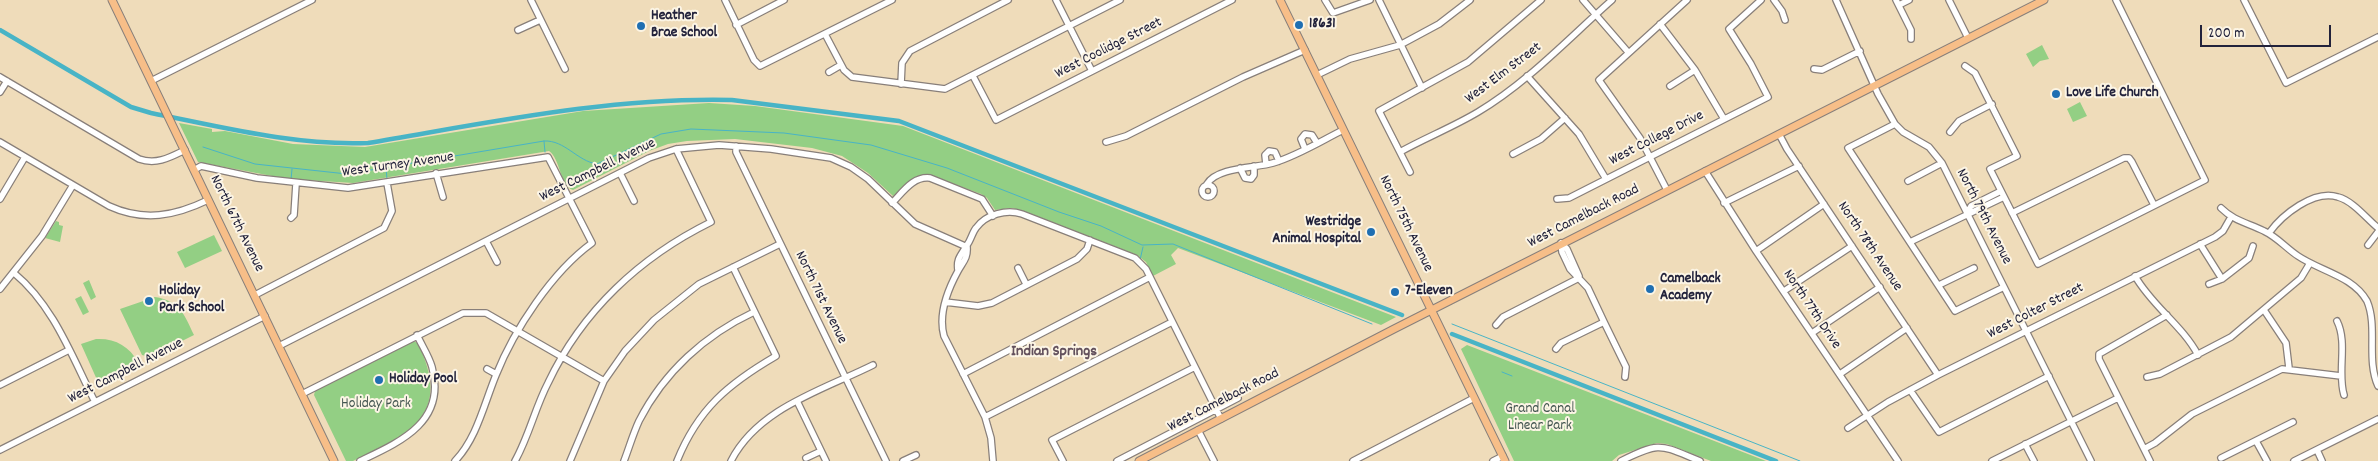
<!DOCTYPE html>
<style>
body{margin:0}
#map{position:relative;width:2378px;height:461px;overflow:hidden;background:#efdcba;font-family:Dekko,sans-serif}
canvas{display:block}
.scale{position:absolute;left:2200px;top:25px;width:131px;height:22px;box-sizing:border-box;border:2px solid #22223b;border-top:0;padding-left:6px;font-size:15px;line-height:18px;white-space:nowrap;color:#22223b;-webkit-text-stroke:4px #fcf5e5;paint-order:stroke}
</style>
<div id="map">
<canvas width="2378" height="461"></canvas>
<div class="scale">200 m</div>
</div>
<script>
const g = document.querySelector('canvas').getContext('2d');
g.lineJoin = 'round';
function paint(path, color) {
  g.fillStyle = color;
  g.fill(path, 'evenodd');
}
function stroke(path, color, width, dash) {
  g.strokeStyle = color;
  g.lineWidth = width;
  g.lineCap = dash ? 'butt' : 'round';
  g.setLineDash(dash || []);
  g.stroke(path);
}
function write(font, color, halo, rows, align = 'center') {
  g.font = font + ' Dekko,sans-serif';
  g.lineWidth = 4;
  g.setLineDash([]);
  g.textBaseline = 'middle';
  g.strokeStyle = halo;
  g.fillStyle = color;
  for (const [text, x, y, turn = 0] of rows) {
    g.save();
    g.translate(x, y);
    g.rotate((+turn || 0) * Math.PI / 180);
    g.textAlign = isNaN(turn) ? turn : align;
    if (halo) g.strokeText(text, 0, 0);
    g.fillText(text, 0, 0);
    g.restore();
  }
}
paint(new Path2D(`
 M2042 45 2049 59 2040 61 2033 67 2026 54Z
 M2080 102 2087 116 2073 122 2067 109Z
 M709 103 755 106 903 126 1396 317 1381 325 1178 248 1171 255 1176 264 1153 276 1146 262 1137 255 1026 212 1012 208 995 210 987 198 981 194 932 176 923 175 911 180 893 196 868 173 842 156 812 148 735 139 687 141 668 144 649 151 573 190C560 186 560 158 549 151L353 183 288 179 198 162 179 123 212 129V132L225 131 293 144 365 147 583 111Z
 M56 221 59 222V225L63 226 60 242 45 238Z
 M214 235 222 251 185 268 177 252Z
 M89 280 96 297 91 300 83 283Z
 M81 296 89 312 83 315 75 299Z
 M155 297C180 301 184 314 194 335L150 357 142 355 120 309Z
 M96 339C115 338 129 346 138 362L102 383 98 382 81 344Z
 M413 341 418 343C452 415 412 433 353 461H346L314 395 315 391Z
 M1467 345 1766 461H1711L1667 444 1657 443 1619 455 1612 461H1514L1461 349Z`), '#93cf84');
stroke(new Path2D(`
 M544 141 545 152
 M203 147 255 164 347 174 544 141C565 140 577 161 597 164L661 134 691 129 784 133 871 145 947 168 1059 212 1101 226 1142 245 1173 244 1372 324
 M386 168 387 179
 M291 180 292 169
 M1140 260 1143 247
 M1452 324 1800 461
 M1502 372 1512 376`), '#48b4c6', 1);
stroke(new Path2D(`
 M0 30 131 107 151 113C222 127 295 146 368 143 488 123 609 97 732 100L899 121 1402 315
 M1452 334 1776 461`), '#48b4c6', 4.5);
const minor = new Path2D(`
 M531 0 565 69
 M725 0 754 60 760 66 892 0
 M1056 0 1092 71
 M1325 0 1333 13 1370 0
 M1379 0 1422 88
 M1583 0 1628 52
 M1774 0 1782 11 1785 20
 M1836 0 1878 94 1895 124 1903 132 1929 147 1942 163 2091 461
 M1896 0 1911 30V39
 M1949 0 1968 38
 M2244 0 2286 83 2378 37
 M1899 5 1909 0
 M1660 24 1695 70 1724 119
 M736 25 784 0
 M518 30 540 20
 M825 34 844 70 852 77 945 89 1120 0
 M1965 66 1975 73 2017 156 1990 169 2038 264 2205 180 2116 0
 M1814 69 1822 70 1860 51
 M829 72 841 65
 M1317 75 1350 59 1400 45 1439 24 1470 0
 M973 76 996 120 1232 0
 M1527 76 1579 134 1606 179
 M0 77 139 159C156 165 169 158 185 150
 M151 81 312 0
 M901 84 902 63 910 51 1008 0
 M1670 86 1695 70
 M0 92 7 81
 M1895 124 1848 148 1955 311 2004 287
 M1950 132 1959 121 1992 104
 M1779 134 1787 149 1938 375
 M0 142 109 206C144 222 175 216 208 200
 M1106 142 1126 136 1243 77 1305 50
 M736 146V152L886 461
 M1305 149 1301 139 1305 134 1312 135 1317 143
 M1400 152C1425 138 1453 127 1478 112 1527 83 1569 38 1612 0
 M1513 154 1541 139 1565 118
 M1266 164 1265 155 1269 151 1275 152 1279 161
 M1240 168 1245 178 1251 179 1254 175V166
 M194 170 201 166 257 178 348 188 548 157 592 243C552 272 514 330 496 375 484 404 477 438 455 461
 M1705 171 1756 251 1898 461
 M1410 172 1379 111 1468 62 1541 0
 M436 173 443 197
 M620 173 634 201
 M1908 181 1942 163
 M1207 184C1217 167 1256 168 1273 163 1297 156 1321 141 1343 130
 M1202 191a6 6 0 1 1 12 0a6 6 0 1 1-12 0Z
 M1667 190 1640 138 1599 80 1687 0
 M0 199 25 157
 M1557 199 1569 198 1768 97 1751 64 1729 29 1761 0
 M892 203C903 192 913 176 930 178L982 199 993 216
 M1724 203 1799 166
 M2221 208C2234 221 2248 223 2264 231 2277 237 2286 248 2298 256 2320 271 2353 276 2367 301 2378 327 2366 359 2378 386
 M1967 213 1971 206 2001 191
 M2012 213 2124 158H2129L2132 162 2154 205
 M291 218 294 215 296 184
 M2269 233C2282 215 2314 189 2338 197 2353 201 2366 218 2378 228
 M486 241 497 262
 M1910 242 2004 197
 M1561 243 1562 252 1570 269 1588 288 1604 322 1626 367 1625 377
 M1561 243 1567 249 1579 276
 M2200 244 2222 279
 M2368 245 2378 232
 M967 247C968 258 963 262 958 271 947 291 938 314 944 336L985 417 991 438 993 461
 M1756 251 1824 204
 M1018 268 1026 284
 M958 270C956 258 962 254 967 245 971 240 972 233 976 228 986 214 1007 209 1022 214L1135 258 1146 269 1221 419
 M14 273C54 306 72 357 95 402
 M2135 276C2152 306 2182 325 2198 355
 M2209 284 2222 279 2249 258 2253 246
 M1939 285 1974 268
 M0 289 42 236 73 185
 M1784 291 1852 246
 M255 295 384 228 392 211 387 183
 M945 302 978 306 992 303 1077 259 1087 249 1090 240
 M2264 310 2286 343 2289 368
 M2337 321C2348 343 2337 372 2344 395
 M1496 325 1503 317 1579 278
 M1812 333 1880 287
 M279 346 649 158 676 149 719 145 771 149 831 158 851 167 868 179 915 224 967 247
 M1556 349 1561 343 1604 322
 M487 369 496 374
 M963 374 1150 277
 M1840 374 1907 328
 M2147 377 2160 374 2231 337 2301 278 2310 263
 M0 385 69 350
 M1910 390 1939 432 2049 376
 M302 394 463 313H486L604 381
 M797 401 826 461
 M985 417 1172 322
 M1848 428 1888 402 1938 375 2215 237 2223 231 2231 217
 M1198 430 1214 461
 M2256 441 2267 461
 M2025 444 2034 461
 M2144 449 2155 443 2192 414 2282 369 2341 376
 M0 450 265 316
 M2317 450 2322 461
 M806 458 821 451
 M2221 458 2293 422
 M360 461C400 442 447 422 432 367 429 356 422 346 417 335
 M515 461C529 436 535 408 548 383 582 311 640 257 711 222L676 149
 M570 461 604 381 625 351 654 320 699 284 780 244
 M624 461C629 448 633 434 639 421 664 372 705 335 754 312
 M677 461C698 409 728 384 776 356L733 267
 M731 461C758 408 823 390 873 365
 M903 461 916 455
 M1063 461 1052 440 1195 367
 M1117 461 1238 398
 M1353 461 1474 398
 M1493 461 1503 456
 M1621 461C1661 441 1660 445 1700 461
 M1992 461 2118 398
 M2150 461 2099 359V354L2167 315
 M2294 461 2378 419`);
const major = new Path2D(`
 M112 0 334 461
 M1280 0 1505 461
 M1139 461 1394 329 2044 0`);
stroke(minor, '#887f7a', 8);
stroke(major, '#887f7a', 9);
stroke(minor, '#fff', 5.5);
stroke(major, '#f7be88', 7);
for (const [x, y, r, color] of [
 [1299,25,5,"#1f6fb2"],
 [641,26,5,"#1f6fb2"],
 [2056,94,5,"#1f6fb2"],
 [1371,232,5,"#1f6fb2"],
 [1650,289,5,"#1f6fb2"],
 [1395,292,5,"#1f6fb2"],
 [149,301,5,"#1f6fb2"],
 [379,380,5,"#1f6fb2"]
]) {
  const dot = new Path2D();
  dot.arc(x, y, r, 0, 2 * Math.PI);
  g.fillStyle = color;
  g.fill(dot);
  stroke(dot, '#fcf5e5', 2);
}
write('bold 15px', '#22223b', '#fcf5e5', [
 ["Heather",651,17],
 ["Brae School",651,34],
 ["18631",1309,25],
 ["Love Life Church",2066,94],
 ["Westridge",1361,223,"right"],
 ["Animal Hospital",1361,240,"right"],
 ["Camelback",1660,280],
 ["Academy",1660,297],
 ["Holiday",159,292],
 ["Park School",159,309],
 ["7-Eleven",1405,292],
 ["Holiday Pool",389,380]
], 'left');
write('15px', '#22223b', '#fcf5e5', [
 ["West Coolidge Street",1109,49,-27],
 ["West Elm Street",1504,74,-37],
 ["West College Drive",1657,139,-27],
 ["West Turney Avenue",398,166,-8],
 ["West Campbell Avenue",598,171,-26],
 ["West Camelback Road",1584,217,-27],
 ["North 79th Avenue",1983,217,63],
 ["North 67th Avenue",236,224,64],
 ["North 75th Avenue",1405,224,64],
 ["North 78th Avenue",1869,247,56],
 ["North 71st Avenue",820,298,64],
 ["North 77th Drive",1811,310,56],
 ["West Colter Street",2036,312,-27],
 ["West Campbell Avenue",126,372,-27],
 ["West Camelback Road",1224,401,-27]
]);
write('15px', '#445651', '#fcf5e5', [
 ["Holiday Park",376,405],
 ["Grand Canal",1540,410],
 ["Linear Park",1540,427]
]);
write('bold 16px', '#63515d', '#fcf5e5', [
 ["Indian Springs",1054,353]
]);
</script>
